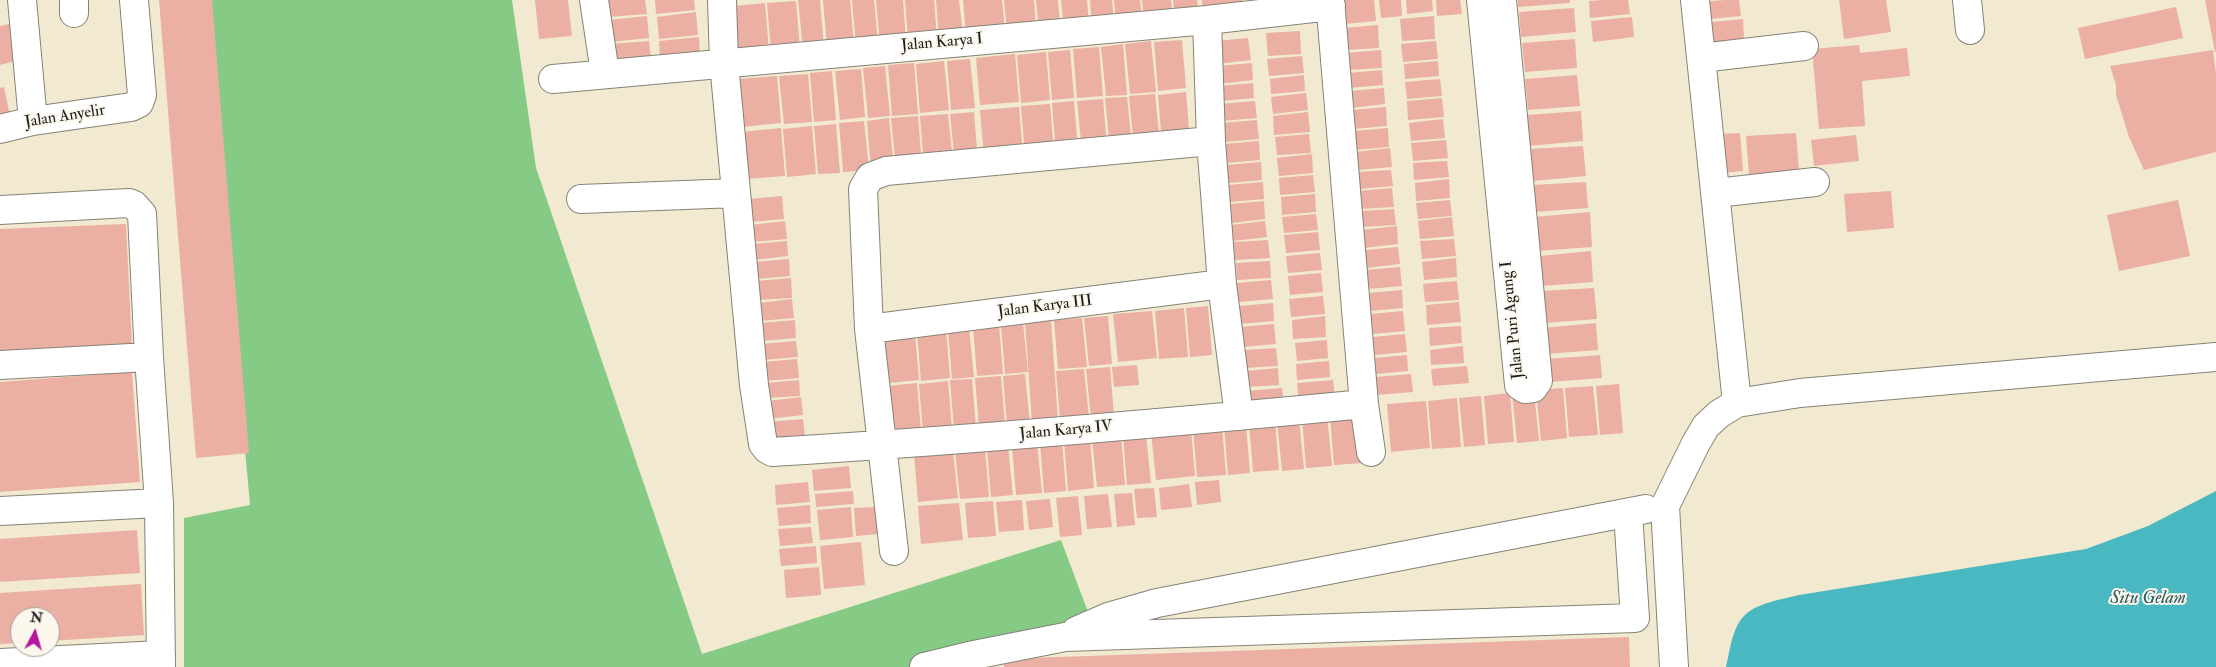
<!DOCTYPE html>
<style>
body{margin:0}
#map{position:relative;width:2216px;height:667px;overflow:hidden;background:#f1ead0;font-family:"IM FELL Double Pica",serif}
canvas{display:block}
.north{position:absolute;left:10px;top:607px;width:50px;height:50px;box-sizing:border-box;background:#fbf7ec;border:1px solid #a29f99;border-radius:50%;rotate:6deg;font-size:14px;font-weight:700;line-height:20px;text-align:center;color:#1c1c1c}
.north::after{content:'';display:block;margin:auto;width:18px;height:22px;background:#b5179e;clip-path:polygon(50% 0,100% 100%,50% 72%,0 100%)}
</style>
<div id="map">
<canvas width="2216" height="667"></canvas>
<div class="north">N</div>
</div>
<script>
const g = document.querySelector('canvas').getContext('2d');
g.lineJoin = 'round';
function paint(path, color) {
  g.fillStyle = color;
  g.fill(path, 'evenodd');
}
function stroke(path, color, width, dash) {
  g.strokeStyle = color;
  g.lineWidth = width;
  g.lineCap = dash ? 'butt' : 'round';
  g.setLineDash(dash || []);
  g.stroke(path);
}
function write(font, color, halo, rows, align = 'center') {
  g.font = font + ' "IM FELL Double Pica",serif';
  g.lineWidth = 4;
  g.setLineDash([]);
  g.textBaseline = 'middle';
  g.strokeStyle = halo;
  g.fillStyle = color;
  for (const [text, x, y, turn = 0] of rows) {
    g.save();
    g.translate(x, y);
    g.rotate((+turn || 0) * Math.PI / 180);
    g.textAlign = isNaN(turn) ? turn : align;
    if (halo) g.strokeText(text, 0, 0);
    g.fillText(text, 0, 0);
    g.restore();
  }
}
paint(new Path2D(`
 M204 0H512L536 168 702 654 1061 540 1094 628 925 667H184V518L250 505Z`), '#85cb86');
paint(new Path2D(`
 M2216 491V667H1726C1730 651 1732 628 1744 616 1756 603 1783 599 1799 595L2086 549 2148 526Z`), '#49b8c0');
paint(new Path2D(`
 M159 0H212L249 453 196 458Z
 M535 0H568L572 36 539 39Z
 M606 0H645L647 14 608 17Z
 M655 0H694L695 10 656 14Z
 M798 0H820L824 47 803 49Z
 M823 0H850L854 45 827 47Z
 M852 0H874L878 43 856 45Z
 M876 0H903L906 41 880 43Z
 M905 0H934L937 37 908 40Z
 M936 0H959L963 35 939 37Z
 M963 0H1002L1005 31 966 35Z
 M1004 0H1034L1036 29 1007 32Z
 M1036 0H1058L1060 28 1039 30Z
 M1061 0H1087L1089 25 1064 27Z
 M1090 0H1112L1114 23 1092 25Z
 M1114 0H1140L1142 20 1116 23Z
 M1142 0H1171L1173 17 1144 20Z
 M1173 0H1197L1199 15 1175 17Z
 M1202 0H1242L1243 9 1203 12Z
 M1343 0H1374L1376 21 1345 24Z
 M1379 0H1401L1402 16 1381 18Z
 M1406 0H1432L1433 11 1407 14Z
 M1436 0H1460L1462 14 1437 16Z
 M1518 0H1570V3L1518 7Z
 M1602 0H1628L1630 14 1590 18 1589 1Z
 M1725 0H1739L1741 16 1701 20 1699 2Z
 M1839 0H1886L1891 32 1844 39Z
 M2205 0H2216V52H2215Z
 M796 1 800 49 771 51 767 3Z
 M765 3 769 51 730 54 726 7Z
 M2176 7 2183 38 2085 59 2078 28Z
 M1574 8 1576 32 1521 37 1519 12Z
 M696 12 698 35 659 39 657 17Z
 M647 16 649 38 610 42 608 20Z
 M1434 16 1435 39 1402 41 1400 19Z
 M1632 17 1634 37 1593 42 1591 21Z
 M1743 19 1744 39 1704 43 1702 23Z
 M13 23 23 59 0 65V26Z
 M1378 25 1379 48 1346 50 1344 28Z
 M1300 31 1301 54 1268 56 1266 33Z
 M699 37 700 55 660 59 659 41Z
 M1248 38 1251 60 1217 64 1215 41Z
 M1575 39 1577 68 1525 72 1522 43Z
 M1182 40 1186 88 1158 91 1154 42Z
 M649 41 651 58 612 62 610 44Z
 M1151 41 1156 92 1130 94 1125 44Z
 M1436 41 1438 59 1403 62 1401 44Z
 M1123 44 1127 95 1106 96 1101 47Z
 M1859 45 1860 53 1907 48 1910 76 1862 81 1865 126 1819 129 1812 49Z
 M1099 47 1103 96 1077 98 1073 49Z
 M1070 50 1074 98 1052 100 1048 52Z
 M1381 50 1382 68 1347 70 1345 53Z
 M2213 50 2216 74V152L2144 170 2129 137 2116 95V85L2110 66Z
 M1046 52 1050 100 1021 103 1017 55Z
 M1015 54 1019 102 980 105 976 58Z
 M1302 56 1304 73 1269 76 1267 59Z
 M970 59 975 108 951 110 947 61Z
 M944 61 949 110 920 113 916 64Z
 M1438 61 1439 76 1405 79 1404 64Z
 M914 63 918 114 892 116 888 65Z
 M1252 63 1253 80 1218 84 1217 66Z
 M885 66 890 116 868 118 863 68Z
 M861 69 865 117 840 120 835 71Z
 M1382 70 1383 85 1349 88 1348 73Z
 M832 71 836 120 814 122 810 73Z
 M808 74 812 122 784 124 779 76Z
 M1304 75 1305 91 1271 94 1270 79Z
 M1577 75 1580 106 1528 110 1525 79Z
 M777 76 781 123 742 127 738 79Z
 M1440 79 1442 96 1407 99 1405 82Z
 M1253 83 1254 98 1220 101 1219 86Z
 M4 87 12 125 0 128V88Z
 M1384 88 1385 104 1351 108 1350 91Z
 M1186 92 1190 141 1162 143 1158 95Z
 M1306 93 1308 110 1273 114 1271 97Z
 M1155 94 1160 144 1134 146 1129 96Z
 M1127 97 1132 146 1110 148 1105 98Z
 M1442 98 1444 117 1408 120 1407 101Z
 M1103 99 1107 148 1082 151 1077 101Z
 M1074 101 1078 151 1056 153 1052 103Z
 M1255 101 1257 118 1222 121 1220 104Z
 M1050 104 1054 152 1025 155 1021 106Z
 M1019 107 1023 154 984 158 980 110Z
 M1386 107 1387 126 1353 129 1351 110Z
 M1581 111 1583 141 1528 146 1526 115Z
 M974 112 978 161 955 163 950 114Z
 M1308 112 1310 132 1274 135 1273 116Z
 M948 114 953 162 924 165 920 116Z
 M918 116 922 166 896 168 891 118Z
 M889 118 894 169 871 171 867 121Z
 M1443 119 1445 138 1411 141 1409 123Z
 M1257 120 1259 139 1224 142 1222 123Z
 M864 121 869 170 843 172 839 123Z
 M836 124 840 173 818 174 814 126Z
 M812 126 816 174 787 177 783 129Z
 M781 128 785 176 746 179 741 132Z
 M1388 128 1389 147 1354 150 1353 131Z
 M1740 133 1743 171 1722 173 1719 134Z
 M1796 133 1799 171 1749 175 1746 136Z
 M1309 134 1311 153 1277 155 1275 137Z
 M1856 135 1859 161 1814 166 1811 140Z
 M1446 140 1448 158 1413 161 1411 143Z
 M1259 141 1260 160 1226 163 1224 144Z
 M1583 146 1586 176 1533 181 1530 149Z
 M1390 148 1392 167 1357 170 1355 152Z
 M1312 154 1313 173 1279 176 1277 158Z
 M1447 161 1449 177 1414 180 1413 163Z
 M1261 162 1262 180 1228 183 1226 165Z
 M1391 170 1393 186 1359 189 1357 172Z
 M1313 175 1315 192 1280 195 1279 178Z
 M1449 179 1450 198 1416 201 1415 183Z
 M1263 182 1264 199 1230 202 1228 185Z
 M1586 182 1588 208 1534 212 1532 185Z
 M1392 188 1394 207 1360 209 1358 191Z
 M1891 191 1894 228 1847 232 1844 194Z
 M1315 194 1316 212 1282 215 1281 197Z
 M782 196 784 219 750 222 748 199Z
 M1450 200 1452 216 1418 219 1416 203Z
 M2178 200 2190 256 2119 271 2107 215Z
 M1264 201 1265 219 1232 223 1230 204Z
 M1394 209 1396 225 1362 227 1360 211Z
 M1590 212 1592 247 1537 251 1534 217Z
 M1316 214 1318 230 1284 233 1282 217Z
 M1452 217 1454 236 1420 239 1418 221Z
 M785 221 787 239 752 242 750 225Z
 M1265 221 1267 237 1233 241 1231 225Z
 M126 224 132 348 0 354V229Z
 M1397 226 1398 244 1364 248 1362 230Z
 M1318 232 1320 250 1286 253 1284 235Z
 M1454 239 1456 256 1422 259 1420 241Z
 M1268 240 1270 258 1235 260 1233 242Z
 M787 241 788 256 754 260 753 244Z
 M1398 247 1400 264 1366 268 1365 250Z
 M1591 251 1593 282 1542 286 1540 256Z
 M1320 253 1322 270 1288 273 1286 256Z
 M1456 258 1457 277 1424 280 1422 262Z
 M789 259 790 276 756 279 754 262Z
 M1270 261 1271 278 1237 280 1236 263Z
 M1400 267 1402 286 1368 289 1366 270Z
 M1321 273 1323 292 1290 295 1288 276Z
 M791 278 792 298 757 300 756 281Z
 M1271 280 1273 299 1239 302 1237 283Z
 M1457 281 1459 300 1425 302 1423 284Z
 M1594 288 1597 319 1544 323 1542 291Z
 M1402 290 1403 308 1370 311 1368 293Z
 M1323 296 1325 314 1291 317 1289 299Z
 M792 299 794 318 759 321 758 303Z
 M1459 302 1461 322 1427 325 1426 305Z
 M1273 303 1274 321 1240 324 1239 306Z
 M1208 306 1212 355 1190 357 1186 308Z
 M1184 308 1188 357 1159 359 1155 311Z
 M1152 311 1157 358 1118 362 1113 314Z
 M1403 311 1405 331 1372 334 1370 314Z
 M1108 316 1112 364 1089 366 1084 318Z
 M1325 316 1326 337 1293 339 1292 320Z
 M1082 318 1087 367 1058 369 1054 320Z
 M795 320 796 338 761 341 760 323Z
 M1051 320 1058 421 1032 423 1025 322Z
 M1023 323 1028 372 1005 374 1001 324Z
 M1596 323 1598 350 1545 354 1543 328Z
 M1274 324 1276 344 1243 347 1241 327Z
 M999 325 1003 374 977 376 973 327Z
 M1461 326 1462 343 1430 346 1429 328Z
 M969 327 974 377 952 379 948 329Z
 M946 330 950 378 921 381 917 332Z
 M915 333 919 380 879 384 875 336Z
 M1405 334 1407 352 1374 355 1373 337Z
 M1327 340 1328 358 1297 361 1295 343Z
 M796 341 798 357 763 360 762 344Z
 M1463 346 1464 363 1431 365 1430 350Z
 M1276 348 1278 366 1245 368 1244 350Z
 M1407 355 1408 371 1376 374 1374 358Z
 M1600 355 1602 378 1549 382 1546 359Z
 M797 359 799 378 765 381 763 362Z
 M1329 361 1330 377 1297 380 1296 364Z
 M1137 365 1139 385 1114 387 1112 367Z
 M1467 366 1469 383 1433 386 1431 369Z
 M1110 367 1114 416 1091 417 1086 369Z
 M1278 368 1279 385 1246 387 1245 371Z
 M1084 369 1089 417 1060 420 1056 371Z
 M132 372 140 482 0 492V382Z
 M1025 374 1030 424 1007 425 1003 376Z
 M1411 374 1413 392 1376 395 1375 377Z
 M1001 376 1005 425 979 427 975 378Z
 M972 379 976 427 954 429 950 380Z
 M799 380 800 396 766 398 765 383Z
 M1333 380 1335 397 1299 401 1297 383Z
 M948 381 952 429 923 432 919 384Z
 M917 383 921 431 882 434 878 387Z
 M1619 384 1623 433 1600 435 1596 386Z
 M1593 386 1598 435 1569 437 1565 388Z
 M1282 388 1284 405 1248 408 1246 391Z
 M1563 388 1567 438 1541 441 1536 390Z
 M1534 391 1539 441 1517 443 1512 393Z
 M1510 393 1514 442 1488 444 1484 396Z
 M1481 396 1485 445 1464 447 1459 398Z
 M801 397 803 415 768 419 767 401Z
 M1457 398 1461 447 1432 449 1428 401Z
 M1426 401 1430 448 1391 452 1387 404Z
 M1358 414 1363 463 1334 465 1330 416Z
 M1327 416 1332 466 1306 468 1302 418Z
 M803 419 805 436 771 439 769 422Z
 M1299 419 1304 469 1282 471 1277 421Z
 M1275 421 1279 470 1253 472 1249 423Z
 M1246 424 1250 473 1228 475 1224 426Z
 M1222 426 1226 475 1197 477 1193 429Z
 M1191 429 1195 476 1156 480 1151 432Z
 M1146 434 1151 483 1127 485 1123 436Z
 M1121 436 1125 485 1097 487 1092 439Z
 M1090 438 1094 488 1068 491 1064 440Z
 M1062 441 1066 491 1044 493 1040 443Z
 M1037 443 1042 493 1016 495 1012 446Z
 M1008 446 1013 495 991 497 987 448Z
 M985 448 989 497 960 499 955 451Z
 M953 451 958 498 918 502 914 454Z
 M849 466 851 488 814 491 812 470Z
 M1219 480 1221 502 1197 505 1195 482Z
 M808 482 810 502 776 505 775 485Z
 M1189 484 1192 507 1161 510 1159 488Z
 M1154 488 1157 517 1137 518 1134 489Z
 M853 491 854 504 816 507 815 494Z
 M1132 493 1135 525 1117 527 1114 494Z
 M1108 494 1112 527 1087 529 1084 496Z
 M1078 496 1082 535 1060 537 1056 498Z
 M1050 499 1053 527 1029 530 1026 501Z
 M1022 500 1024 530 999 532 996 502Z
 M993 501 996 536 968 538 965 503Z
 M959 503 963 540 921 544 918 506Z
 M810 505 811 523 779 526 777 508Z
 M851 507 853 537 820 540 817 510Z
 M875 507 878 534 856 536 854 508Z
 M811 527 813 543 780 546 778 529Z
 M137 530 140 573 0 582V539Z
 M861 542 865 585 824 589 820 546Z
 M816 546 817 563 781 566 779 549Z
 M819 567 821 595 786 598 784 570Z
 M141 584 144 635 50 641V617H20V643L0 644V593Z
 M1629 637 1630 667H1004L1003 659Z`), '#ebafa4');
const minor = new Path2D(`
 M22 0 33 121
 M74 0V13
 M594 0 605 73
 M722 0 724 63 754 385 763 444 767 449 772 452C970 440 1167 423 1364 404
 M1330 0 1364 404 1371 452
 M1481 0 1519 385 1525 389 1533 388 1538 381 1502 0
 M1695 0 1737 403
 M1967 0 1970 30
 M1207 20 1211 141 1222 284 1239 416
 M1701 58 1804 46
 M553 79 1207 20 1331 6
 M0 129 33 121 131 107 139 103 142 95 134 0
 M1716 193 1815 182
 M581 199 736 193
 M0 210 129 203 134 205 142 214 149 357 159 503 161 667
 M869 329 1222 284
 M0 365 149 357
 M0 511 159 503
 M894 551 869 329 863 189 870 177 886 171 1211 141
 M1076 631 1108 617 1157 603 1646 509
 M0 663 161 655
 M924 667 969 656 1065 637 1635 618 1628 513
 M1674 667 1665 506 1696 443 1706 426 1719 414 1737 403 1800 393 2216 357`);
stroke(minor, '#868376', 30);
stroke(minor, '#fff', 28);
write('16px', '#1c1c1c', '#fbf7ec', [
 ["Jalan Karya I",942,43,-5],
 ["Jalan Anyelir",65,117,-9],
 ["Jalan Karya III",1045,307,-7],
 ["Jalan Puri Agung I",1513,320,-96],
 ["Jalan Karya IV",1066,431,-5]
]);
write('italic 18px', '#2e5a5e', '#fbf7ec', [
 ["Situ Gelam",2148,599]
]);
</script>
